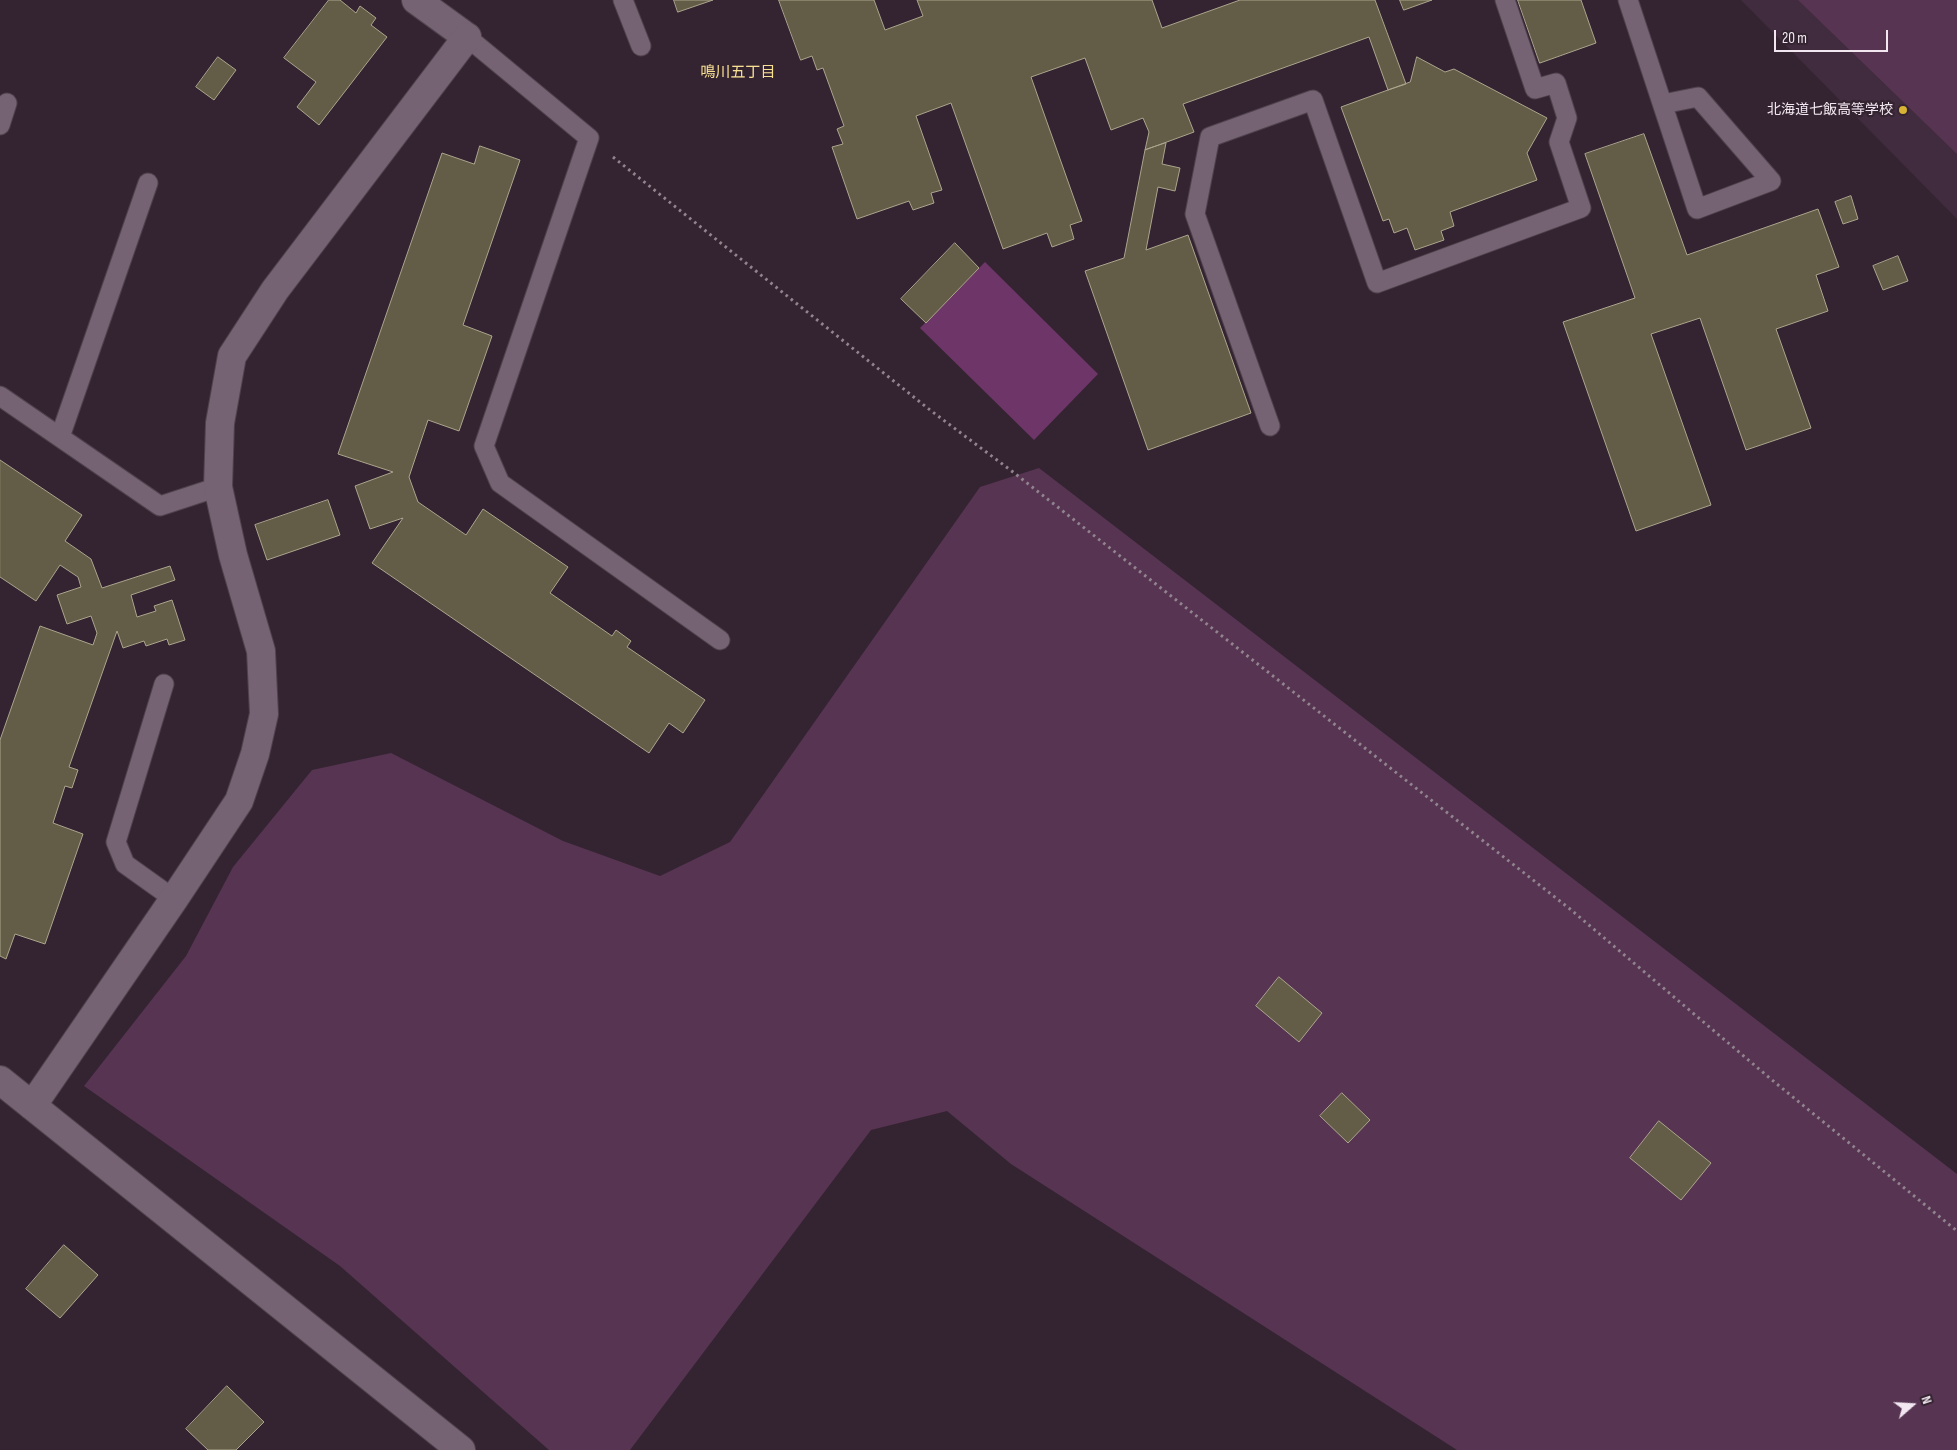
<!DOCTYPE html>
<meta charset="utf-8">
<style>
body{margin:0}
#map{position:relative;width:1957px;height:1450px;overflow:hidden;background:#342431;font-family:"Sofia Sans Condensed",sans-serif}
canvas{display:block}
.north{position:absolute;left:1887px;top:1380px;width:50px;height:50px;-webkit-text-stroke:4px #342431;paint-order:stroke;rotate:71deg;font-size:14px;font-weight:700;line-height:20px;text-align:center;color:#f2e7f0}
.north::after{content:'';display:block;margin:auto;width:18px;height:22px;background:#f2e7f0;clip-path:polygon(50% 0,100% 100%,50% 72%,0 100%)}
.scale{position:absolute;left:1774px;top:30px;width:114px;height:22px;box-sizing:border-box;border:2px solid #f2e7f0;border-top:0;padding-left:6px;font-size:15px;line-height:18px;white-space:nowrap;color:#f2e7f0;-webkit-text-stroke:4px #342431;paint-order:stroke}
</style>
<div id="map">
<canvas width="1957" height="1450"></canvas>
<div class="north">N</div>
<div class="scale">20 m</div>
</div>
<script>
const g = document.querySelector('canvas').getContext('2d');
g.lineJoin = 'round';
function paint(path, color) {
  g.fillStyle = color;
  g.fill(path, 'evenodd');
}
function stroke(path, color, width, dash) {
  g.strokeStyle = color;
  g.lineWidth = width;
  g.lineCap = dash ? 'butt' : 'round';
  g.setLineDash(dash || []);
  g.stroke(path);
}
function write(font, color, halo, rows, align = 'center') {
  g.font = font + ' "Sofia Sans Condensed","Noto Sans JP",sans-serif';
  g.lineWidth = 4.5;
  g.setLineDash([]);
  g.textBaseline = 'middle';
  g.strokeStyle = halo;
  g.fillStyle = color;
  for (const [text, x, y, turn = 0] of rows) {
    g.save();
    g.translate(x, y);
    g.rotate((+turn || 0) * Math.PI / 180);
    g.textAlign = isNaN(turn) ? turn : align;
    if (halo) g.strokeText(text, 0, 0);
    g.fillText(text, 0, 0);
    g.restore();
  }
}
paint(new Path2D(`
 M1741 0H1957V220V219Z`), '#412b3e');
paint(new Path2D(`
 M1798 0H1957V154Z
 M1039 468 1957 1174V1450H1457L1011 1164 947 1111 871 1130 630 1450H549L340 1266 84 1086 186 956 233 867 312 770 391 753 563 841 660 876 730 842 980 487Z`), '#563452');
paint(new Path2D(`
 M985 262 1098 374 1034 440 920 328Z`), '#6e3568');
const building = new Path2D(`
 M329 0H340L356 13 360 6 376 18 371 25 387 37 319 125 297 107 316 82 284 58Z
 M674 0H713L678 12Z
 M779 0H874L885 30 923 16 917 0H1152L1162 28 1240 0H1375L1406 84 1388 90 1369 37 1183 104 1194 132 1145 150 1149 132 1143 118 1111 130 1085 58 1031 77 1082 221 1070 225 1074 239 1052 247 1047 233 1003 249 951 103 916 116 942 190 931 193 934 203 913 210 909 201 857 219 832 147 843 144 837 129 844 126 823 68 817 70 812 56 801 60Z
 M1400 0H1432L1404 10Z
 M1518 0H1581L1596 43 1540 63Z
 M218 57 236 70 214 100 196 87Z
 M1417 57 1445 72 1454 69 1547 118 1527 153 1537 180 1450 212 1454 226 1441 231 1444 240 1415 250 1407 228 1394 233 1389 219 1383 221 1341 107 1410 82Z
 M1644 134 1687 255 1818 209 1839 267 1816 275 1828 311 1776 329 1811 428 1746 450 1700 318 1651 334 1711 505 1636 531 1563 322 1635 298 1585 154Z
 M1166 143 1162 164 1180 168 1175 191 1158 187 1146 250 1188 235 1251 413 1148 450 1085 271 1124 258 1145 150Z
 M480 146 520 160 463 325 492 336 459 431 428 420 409 477 418 502 466 535 483 509 568 567 550 593 612 636 616 630 631 641 627 647 705 700 683 733 669 723 649 753 372 563 403 518 370 529 355 486 393 472 338 454 442 153 474 164Z
 M1851 196 1858 219 1843 224 1835 202Z
 M955 243 979 268 926 323 901 299Z
 M1898 256 1908 281 1883 290 1873 266Z
 M0 460 82 515 65 541 91 559 102 588 170 566 175 580 131 595 137 617 156 611 154 606 172 600 185 640 169 645 167 639 146 646 144 641 123 648 117 631 69 767 78 770 72 788 65 786 53 823 83 834 45 944 15 934 6 959 0 956V740L40 626 93 645 97 633 91 616 67 624 57 595 81 587 78 577 60 565 36 601 0 577Z
 M328 500 340 535 267 560 255 525Z
 M1279 977 1322 1013 1299 1042 1256 1006Z
 M1342 1093 1370 1120 1348 1143 1320 1116Z
 M1659 1121 1711 1163 1681 1200 1630 1158Z
 M64 1245 98 1275 60 1318 26 1289Z
 M227 1386 264 1422 236 1450H208L186 1429Z`);
paint(building, '#635d47');
stroke(building, '#aca58d', 1);
const service = new Path2D(`
 M623 0 641 46
 M1628 0 1697 209 1771 181 1698 97 1663 104
 M467 37 589 138 484 446 500 483 720 640
 M0 125 7 103
 M0 396 160 506 218 487
 M1270 426 1195 214 1210 137 1313 100 1377 283 1581 208 1559 142 1567 118 1556 83 1535 89 1505 0
 M60 437 148 183
 M164 684 116 842 125 864 174 899`);
const minor = new Path2D(`
 M416 0 467 37`);
const tertiary = new Path2D(`
 M0 1080 461 1450
 M32 1106 174 899 239 801 255 754 264 714 261 651 233 555 218 487 220 423 232 356 275 290 467 37`);
stroke(service, '#4f414d', 21);
stroke(minor, '#4f414d', 30);
stroke(tertiary, '#4f414d', 30);
stroke(new Path2D(`
 M613 157 930 410 1013 472 1570 909 1772 1080 1957 1231`), '#92848f', 3, [2.5, 4]);
stroke(service, '#756272', 19);
stroke(minor, '#756272', 28);
stroke(tertiary, '#756272', 28);
for (const [x, y, r, color] of [
 [1903,110,5,"#d8b434"]
]) {
  const dot = new Path2D();
  dot.arc(x, y, r, 0, 2 * Math.PI);
  g.fillStyle = color;
  g.fill(dot);
  stroke(dot, '#342431', 2);
}
write('14px', '#f2e7f0', '#342431', [
 ["北海道七飯高等学校",1893,110]
], 'right');
write('15px', '#f8e093', '#342431', [
 ["鳴川五丁目",738,73]
]);
</script>
